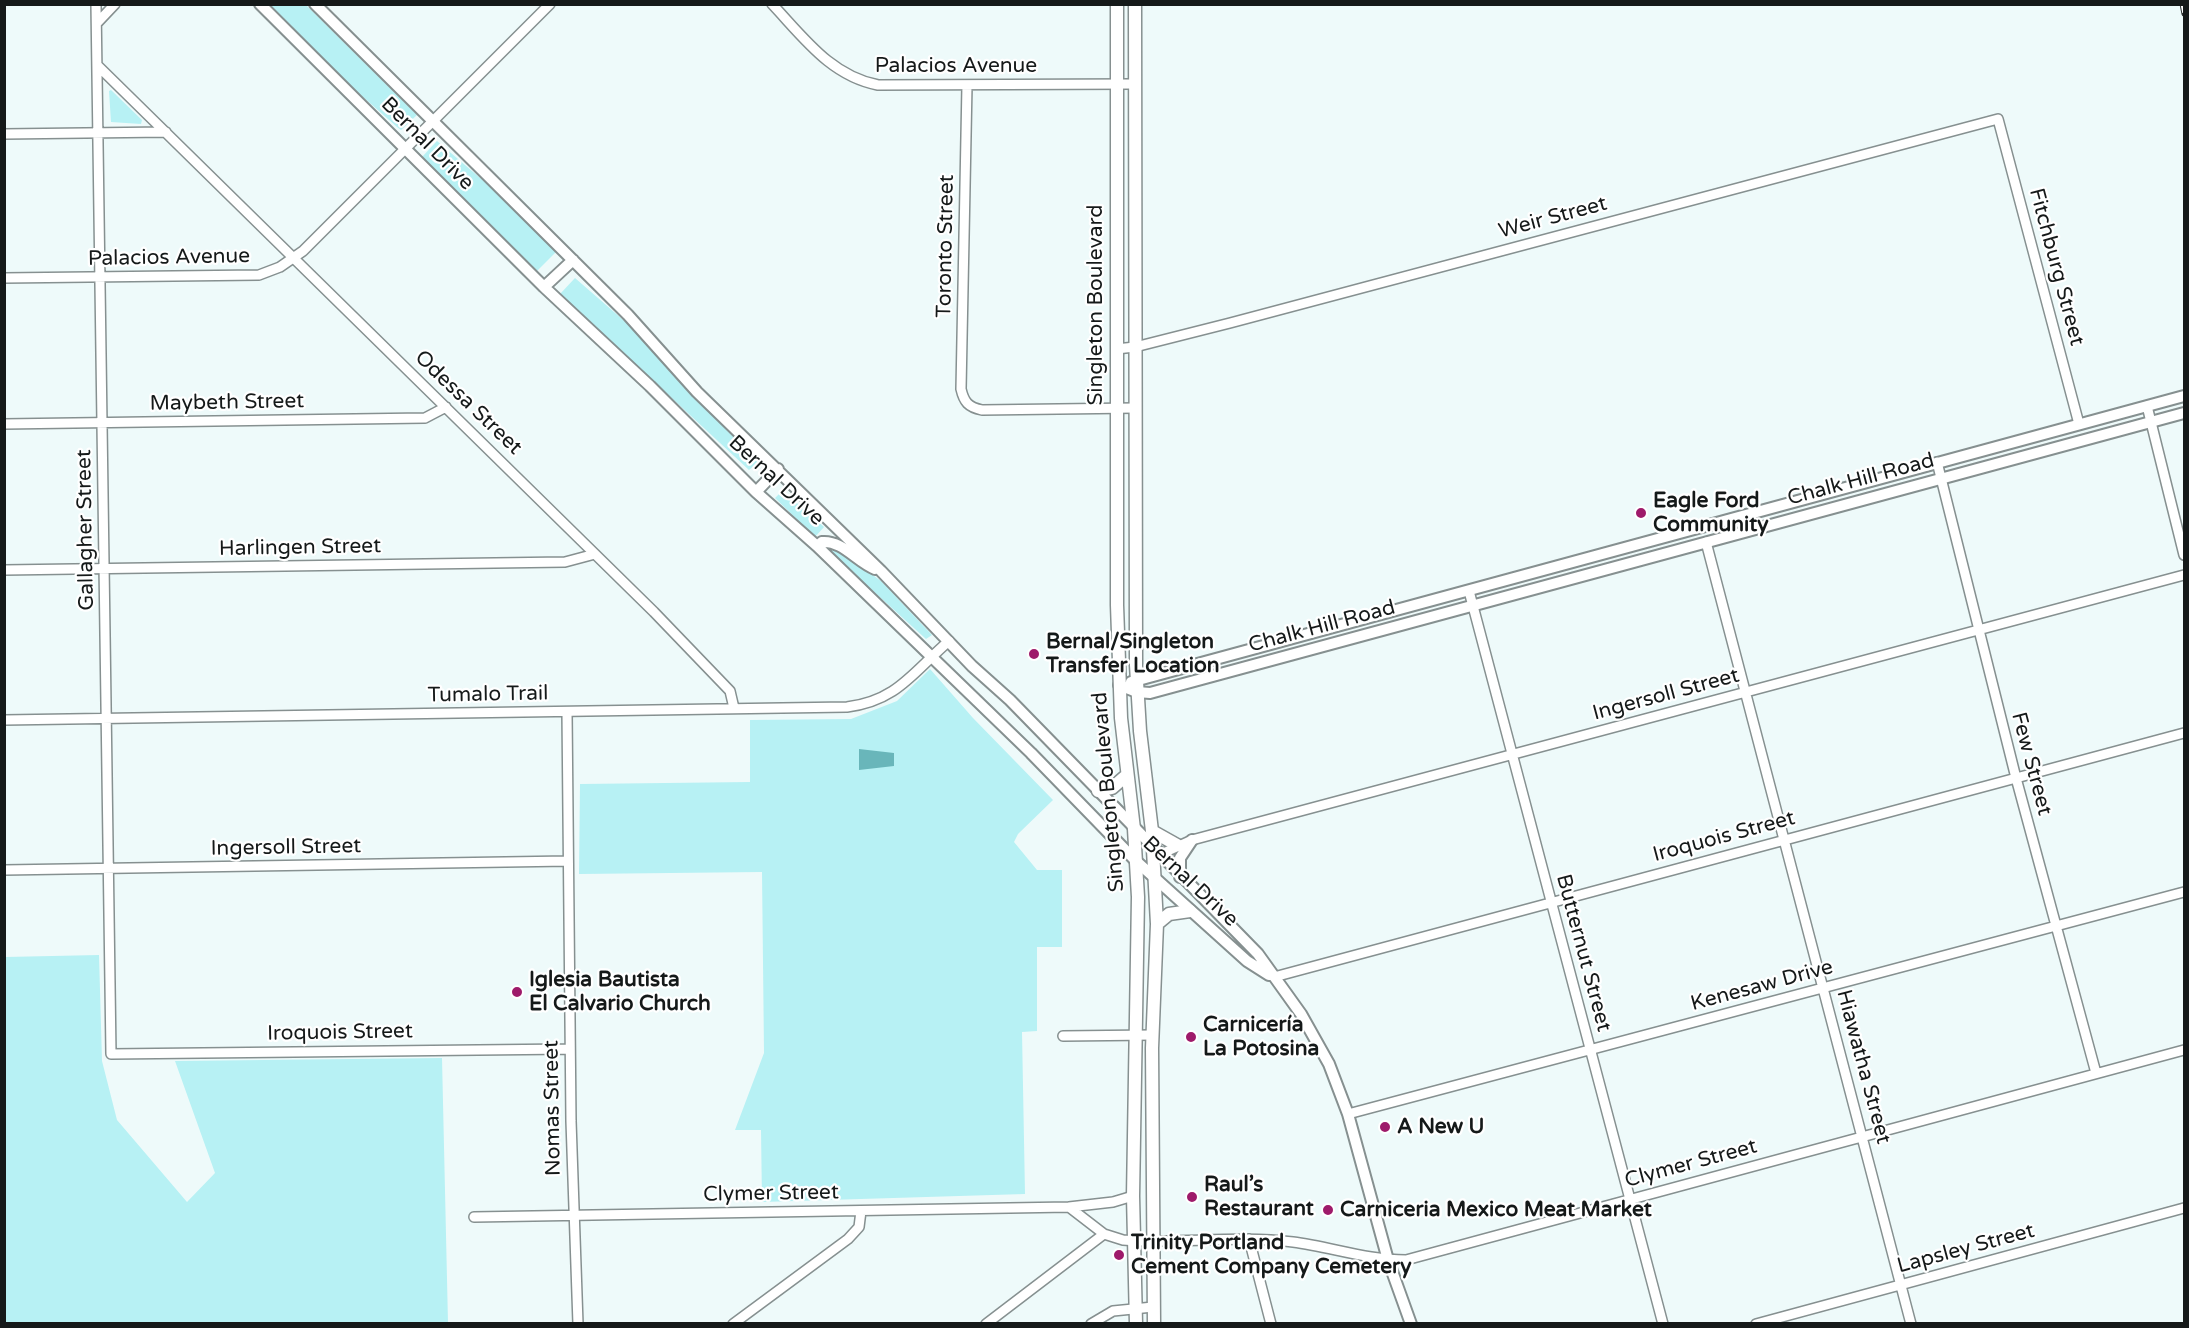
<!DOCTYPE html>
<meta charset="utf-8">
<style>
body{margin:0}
#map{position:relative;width:2189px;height:1328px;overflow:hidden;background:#eefafa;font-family:"Varela Round",sans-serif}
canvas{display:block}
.frame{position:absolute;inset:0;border:6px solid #151919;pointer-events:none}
</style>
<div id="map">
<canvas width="2189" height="1328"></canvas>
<div class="frame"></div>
</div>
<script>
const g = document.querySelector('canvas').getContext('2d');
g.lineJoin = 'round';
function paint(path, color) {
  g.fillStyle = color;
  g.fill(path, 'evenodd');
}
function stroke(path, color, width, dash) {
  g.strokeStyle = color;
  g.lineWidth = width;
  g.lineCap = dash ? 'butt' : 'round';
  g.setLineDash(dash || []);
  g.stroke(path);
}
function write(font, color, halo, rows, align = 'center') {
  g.font = font + ' "Varela Round",sans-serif';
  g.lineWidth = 4.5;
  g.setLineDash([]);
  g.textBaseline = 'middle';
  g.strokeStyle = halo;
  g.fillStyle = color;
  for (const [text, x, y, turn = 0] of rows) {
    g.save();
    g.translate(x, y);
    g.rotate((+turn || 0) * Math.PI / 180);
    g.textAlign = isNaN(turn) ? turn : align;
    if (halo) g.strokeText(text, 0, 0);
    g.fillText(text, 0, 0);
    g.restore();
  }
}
paint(new Path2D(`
 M267 5H306L417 115 401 130 397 127 346 82Z
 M111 90 142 120 141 124 111 122 109 91Z
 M437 141 486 183 556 252 537 271 426 162 422 157Z
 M575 278 629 325 679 381 758 462 749 470 560 294Z
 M780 493 790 497 824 527 815 537 775 498Z
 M833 546 881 581 932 635 926 639 828 550Z
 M930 669 973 718 1053 800 1018 834 1014 842 1037 870H1062V947H1037V1031L1022 1032 1025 1194 762 1202 761 1130H735L764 1053 762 872 579 874 580 784 750 782V720L851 719 897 701Z
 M99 955 102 1061 117 1120 187 1202 215 1173 175 1061 442 1058 448 1323H5V957Z`), '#b7f1f4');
paint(new Path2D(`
 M859 749 894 753V766L859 770Z`), '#69b6ba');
const minor = new Path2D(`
 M96 4 111 1054 570 1049
 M772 4C804 38 831 76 878 85L1134 84
 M97 23 115 4
 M98 66 654 612 730 691 734 708
 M967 85 961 389C964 402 968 407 982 410L1135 408
 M4 134 166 132
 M4 278 259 275 280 267 303 251 550 4
 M1116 349 1135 347 1230 323 1998 119 2079 424
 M2147 406 2184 555
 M4 424 425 418 446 407
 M1937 462 2016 778 2096 1073
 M1706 542 1911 1324
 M4 570 565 562 595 554
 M1469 591 1663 1324
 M567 712 571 1121 578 1324
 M4 720 847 707C897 701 913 672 949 641
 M1159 855 1192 840 2184 575
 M4 870 568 861
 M1274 977 2184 733
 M1063 1036 1153 1035
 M1348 1114 2184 892
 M1069 1207 1113 1202 1133 1196
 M474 1217 1069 1207 1104 1234 1123 1240C1180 1244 1236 1235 1293 1242 1331 1247 1368 1260 1406 1260L2184 1050
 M1249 1239 1271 1324
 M733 1324 848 1239 859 1227 861 1211
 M986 1324 1104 1234
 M1091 1324 1113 1311 1153 1307
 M1756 1324 2184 1208`);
const tertiary = new Path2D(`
 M260 4 544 287 650 386 756 492 817 546 1031 753 1136 861 1247 961 1269 975
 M315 4 628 315 697 392 881 571 972 666 1010 700 1258 954 1301 1014 1329 1064 1348 1114 1388 1260 1411 1324
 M544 287 573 260
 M756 492 778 469
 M817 546 822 542C842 540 857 562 875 569
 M1131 682 2184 396
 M1119 685 1137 692 1150 693 2184 413
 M1180 877V858L1192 840`);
const secondary = new Path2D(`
 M1117 4V605L1121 718 1134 829 1138 897 1133 1196 1136 1324
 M1135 4 1136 665 1140 731 1152 831 1157 924 1152 1048 1154 1324
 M1098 791 1112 788 1127 775
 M1152 831 1177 845
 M1157 924 1169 914 1190 911`);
stroke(minor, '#869090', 12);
stroke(tertiary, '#869090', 14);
stroke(secondary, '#869090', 15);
stroke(minor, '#fff', 9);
stroke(tertiary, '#fff', 10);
stroke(secondary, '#fff', 12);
const rail = new Path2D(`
 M2182 4 2184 14`);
stroke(rail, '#2c3131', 5);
stroke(rail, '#fff', 3, [9]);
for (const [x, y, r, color] of [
 [1641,513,6,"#9e1a6a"],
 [1034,654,6,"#9e1a6a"],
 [517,992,6,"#9e1a6a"],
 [1191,1037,6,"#9e1a6a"],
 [1385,1127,6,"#9e1a6a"],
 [1192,1197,6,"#9e1a6a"],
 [1328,1210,6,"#9e1a6a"],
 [1119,1255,6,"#9e1a6a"]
]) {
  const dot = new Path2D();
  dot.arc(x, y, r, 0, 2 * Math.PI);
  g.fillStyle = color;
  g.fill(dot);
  stroke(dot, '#fff', 2);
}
write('21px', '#151919', '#fff', [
 ["Palacios Avenue",956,66],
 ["Bernal Drive",427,144,45],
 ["Weir Street",1553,218,-15],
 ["Toronto Street",946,246,-89],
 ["Palacios Avenue",169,258,-1],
 ["Fitchburg Street",2056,267,75],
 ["Singleton Boulevard",1096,305,-90],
 ["Maybeth Street",227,403,-1],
 ["Odessa Street",468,403,44],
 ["Chalk Hill Road",1861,480,-15],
 ["Bernal Drive",776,481,43],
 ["Gallagher Street",86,530,-91],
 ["Harlingen Street",300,548,-1],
 ["Chalk Hill Road",1322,627,-15],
 ["Tumalo Trail",488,695,-1],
 ["Ingersoll Street",1666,695,-15],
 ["Few Street",2031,764,75],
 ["Singleton Boulevard",1109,792,-95],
 ["Iroquois Street",1724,837,-15],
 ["Ingersoll Street",286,848,-1],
 ["Bernal Drive",1190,882,43],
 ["Butternut Street",1583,953,75],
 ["Kenesaw Drive",1762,986,-15],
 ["Iroquois Street",340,1033,-1],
 ["Hiawatha Street",1863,1067,75],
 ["Nomas Street",553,1108,-91],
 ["Clymer Street",1691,1164,-15],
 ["Clymer Street",771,1194,-1],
 ["Lapsley Street",1966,1249,-15]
]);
write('bold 21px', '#151919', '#fff', [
 ["Eagle Ford",1653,501],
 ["Community",1653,525],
 ["Bernal/Singleton",1046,642],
 ["Transfer Location",1046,666],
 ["Iglesia Bautista",529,980],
 ["El Calvario Church",529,1004],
 ["Carnicería",1203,1025],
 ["La Potosina",1203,1049],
 ["A New U",1397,1127],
 ["Raul’s",1204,1185],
 ["Restaurant",1204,1209],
 ["Carniceria Mexico Meat Market",1340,1210],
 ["Trinity Portland",1131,1243],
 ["Cement Company Cemetery",1131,1267]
], 'left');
</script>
